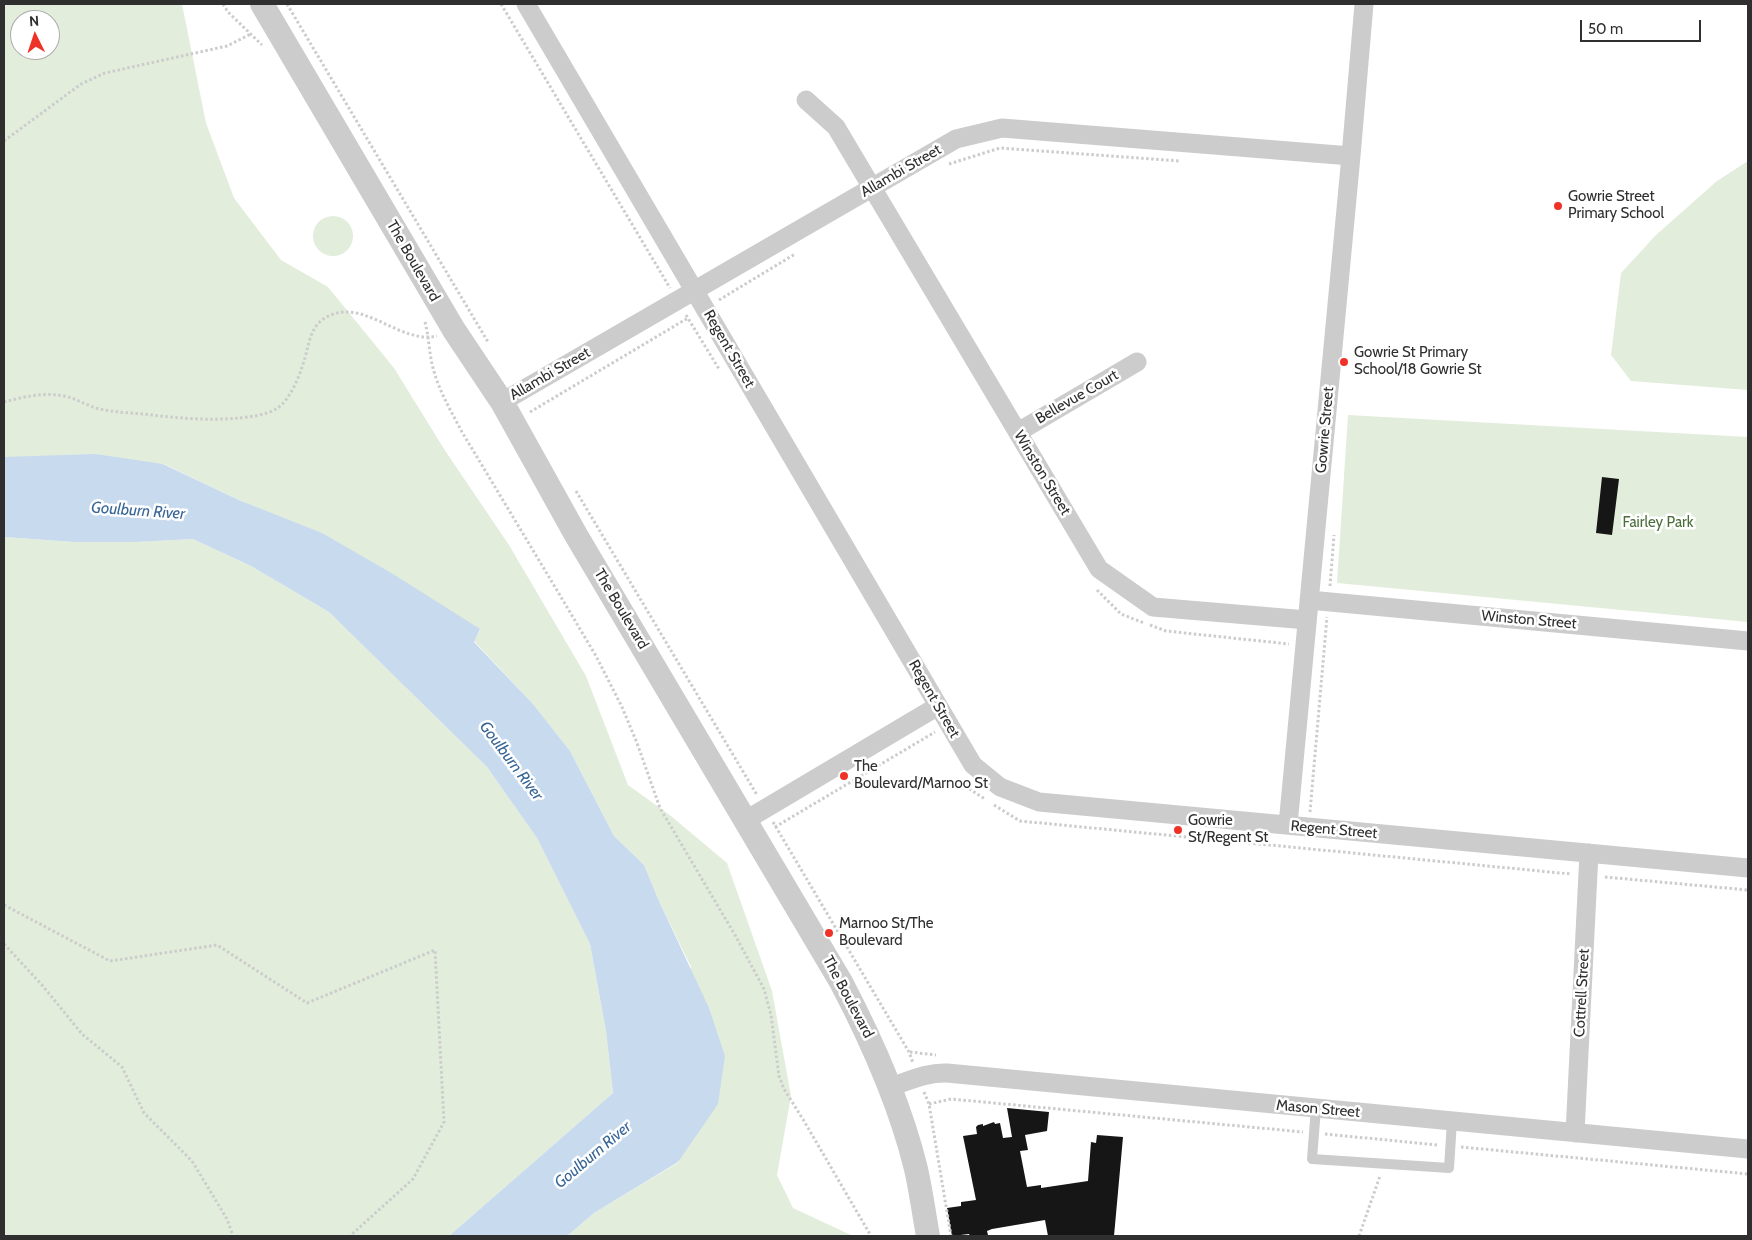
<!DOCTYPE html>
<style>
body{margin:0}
#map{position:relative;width:1752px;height:1240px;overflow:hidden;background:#fff;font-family:Cabin,sans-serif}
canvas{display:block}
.frame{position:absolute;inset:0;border:5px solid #2f2f2f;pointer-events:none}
.north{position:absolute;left:10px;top:10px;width:50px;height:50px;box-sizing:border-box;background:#fff;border:1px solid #acacac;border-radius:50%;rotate:356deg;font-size:14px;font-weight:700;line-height:20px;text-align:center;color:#2f2f2f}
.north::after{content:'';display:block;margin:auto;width:18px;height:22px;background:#ef3228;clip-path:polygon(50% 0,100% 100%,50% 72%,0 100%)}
.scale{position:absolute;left:1580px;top:20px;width:121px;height:22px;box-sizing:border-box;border:2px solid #2f2f2f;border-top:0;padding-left:6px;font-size:15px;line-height:18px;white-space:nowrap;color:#2f2f2f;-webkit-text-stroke:4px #fff;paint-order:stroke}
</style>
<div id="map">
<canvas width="1752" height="1240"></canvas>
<div class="frame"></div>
<div class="north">N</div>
<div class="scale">50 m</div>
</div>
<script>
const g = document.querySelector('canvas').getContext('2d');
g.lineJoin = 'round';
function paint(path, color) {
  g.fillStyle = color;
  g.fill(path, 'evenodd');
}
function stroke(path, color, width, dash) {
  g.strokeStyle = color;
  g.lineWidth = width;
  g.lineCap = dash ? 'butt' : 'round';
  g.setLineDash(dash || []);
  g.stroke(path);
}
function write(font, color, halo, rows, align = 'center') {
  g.font = font + ' Cabin,sans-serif';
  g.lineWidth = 5;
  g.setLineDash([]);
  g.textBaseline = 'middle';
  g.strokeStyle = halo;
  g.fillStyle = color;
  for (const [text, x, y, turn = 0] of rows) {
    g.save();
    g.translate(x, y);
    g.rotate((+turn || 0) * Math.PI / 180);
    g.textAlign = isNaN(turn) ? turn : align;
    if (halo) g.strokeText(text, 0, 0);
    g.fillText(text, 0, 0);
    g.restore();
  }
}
paint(new Path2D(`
 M4 4H182L206 123 234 198 281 260 328 287 394 368 446 452 509 545 586 676 628 785 671 816 727 863 772 991 791 1096 777 1175 793 1208 853 1236H567L594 1213 679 1162 691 967 659 901 644 865 614 836 570 751 533 704 474 641 480 630 241 501 164 464 28 457H4ZM20 20H50V50H20Z
 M1748 161V390L1631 381 1611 355 1621 273 1656 235 1717 181Z
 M313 236a20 20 0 1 1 40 0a20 20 0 1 1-40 0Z
 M1348 415 1748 437V622L1337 583Z
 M4 537 74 542H136L193 539 251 566 329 612 487 767 537 838 590 944 606 1031 613 1093 449 1236H4Z`), '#e3eddc');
paint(new Path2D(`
 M95 454 163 464 241 501 322 533 393 574 480 629 474 642 533 704 570 751 614 836 644 865 659 901 709 1008 725 1056 718 1104 678 1162 594 1213 567 1236H449L613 1093 606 1031 590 944 537 838 487 767 329 612 251 566 193 539 136 542H74L4 537V457Z`), '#c7daee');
paint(new Path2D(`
 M1602 477 1619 479 1612 535 1596 533Z
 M1007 1108 1049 1112 1047 1131 1025 1135 1028 1150 1020 1151 1027 1187 1041 1185V1188L1088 1181 1091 1142 1096 1143 1097 1135 1123 1137 1114 1236H1048L1045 1220 992 1229 987 1231 988 1235 980 1236H970L969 1234 952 1236 947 1208 961 1206V1202L976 1200 963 1136 977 1134 976 1127 978 1125 983 1124V1126L994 1122 995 1124 1000 1123 1003 1138 1012 1137Z`), '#161616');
stroke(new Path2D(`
 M223 4 228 12 262 45
 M287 4 488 342
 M501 4 670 288
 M4 141 81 84 105 73 227 46 251 34
 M949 164 1000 148 1180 161
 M719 300 795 254
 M686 315 719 369
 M425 322C429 337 429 353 433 368 439 391 451 411 462 432L558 592 596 656 622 707 637 743 660 808 735 935 764 989 771 1015 779 1076 784 1089 804 1121 871 1236
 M4 402C23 397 43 392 64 396 76 398 87 406 99 409 114 412 129 413 144 414 176 418 208 421 239 418 250 417 266 415 276 409 292 400 303 367 307 350 310 338 313 325 325 318 362 295 399 345 437 336
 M530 412 688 318
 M576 491 757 795
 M1330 586 1334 535
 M1097 590 1121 614 1144 623
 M1150 625 1166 631 1289 644
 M963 781 968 788 985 799
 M994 805 1020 821 1571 874
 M1310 812 1327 617
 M773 822 909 1052 913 1063
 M775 827 935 732
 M1605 877 1748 890
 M4 905 110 961 217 945 307 1003 435 950 444 1122 413 1179 350 1236
 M4 944 42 985 82 1034 122 1067 144 1113 192 1161 227 1219 233 1236
 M910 1052 936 1055
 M924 1092 929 1104 951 1236
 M929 1104 951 1099 1303 1132
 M1325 1134 1438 1145
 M1461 1147 1748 1174
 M1359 1236 1380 1176`), '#ccc', 3, [2.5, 2.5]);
stroke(new Path2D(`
 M1316 1108 1312 1159 1449 1168 1452 1121`), '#ccc', 10);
stroke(new Path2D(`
 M526 4 973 765 1000 787 1039 802 1748 868
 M806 100 836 127 1099 569 1153 607 1307 620
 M502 402 956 139 1002 128 1351 156
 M1018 432 1137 362
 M1309 600 1748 641
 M746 820 938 706
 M1288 825 1351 156 1364 4
 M890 1087C909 1081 927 1072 947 1073L1748 1149
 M1575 1133 1589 853`), '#ccc', 19);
stroke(new Path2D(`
 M262 4 454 330 502 402 576 535 841 982C872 1041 900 1103 916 1169 921 1191 924 1214 928 1236`), '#ccc', 24);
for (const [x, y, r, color] of [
 [1558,206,5,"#ef3228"],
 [1344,362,5,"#ef3228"],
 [844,776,5,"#ef3228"],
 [1178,830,5,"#ef3228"],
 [829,933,5,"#ef3228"]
]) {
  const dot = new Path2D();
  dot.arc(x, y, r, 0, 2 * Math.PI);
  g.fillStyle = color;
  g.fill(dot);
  stroke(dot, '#fff', 2);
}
write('15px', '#2f2f2f', '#fff', [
 ["Allambi Street",901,171,-30],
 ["The Boulevard",413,261,60],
 ["Regent Street",729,349,60],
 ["Allambi Street",550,374,-30],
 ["Bellevue Court",1077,397,-30],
 ["Gowrie Street",1325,430,-85],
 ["Winston Street",1042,473,59],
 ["The Boulevard",621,609,59],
 ["Winston Street",1529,620,5],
 ["Regent Street",934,699,60],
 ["Regent Street",1334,830,5],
 ["Cottrell Street",1582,993,-87],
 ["The Boulevard",848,997,62],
 ["Mason Street",1318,1109,5]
]);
write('15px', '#2f2f2f', '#fff', [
 ["Gowrie Street",1568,197],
 ["Primary School",1568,214],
 ["Gowrie St Primary",1354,353],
 ["School/18 Gowrie St",1354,370],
 ["The",854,767],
 ["Boulevard/Marnoo St",854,784],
 ["Gowrie",1188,821],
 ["St/Regent St",1188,838],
 ["Marnoo St/The",839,924],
 ["Boulevard",839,941]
], 'left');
write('15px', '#4c6e3a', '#fff', [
 ["Fairley Park",1658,523]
]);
write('italic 16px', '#386696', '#fff', [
 ["Goulburn River",138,511,4],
 ["Goulburn River",511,761,53],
 ["Goulburn River",593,1155,-40]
]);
</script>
